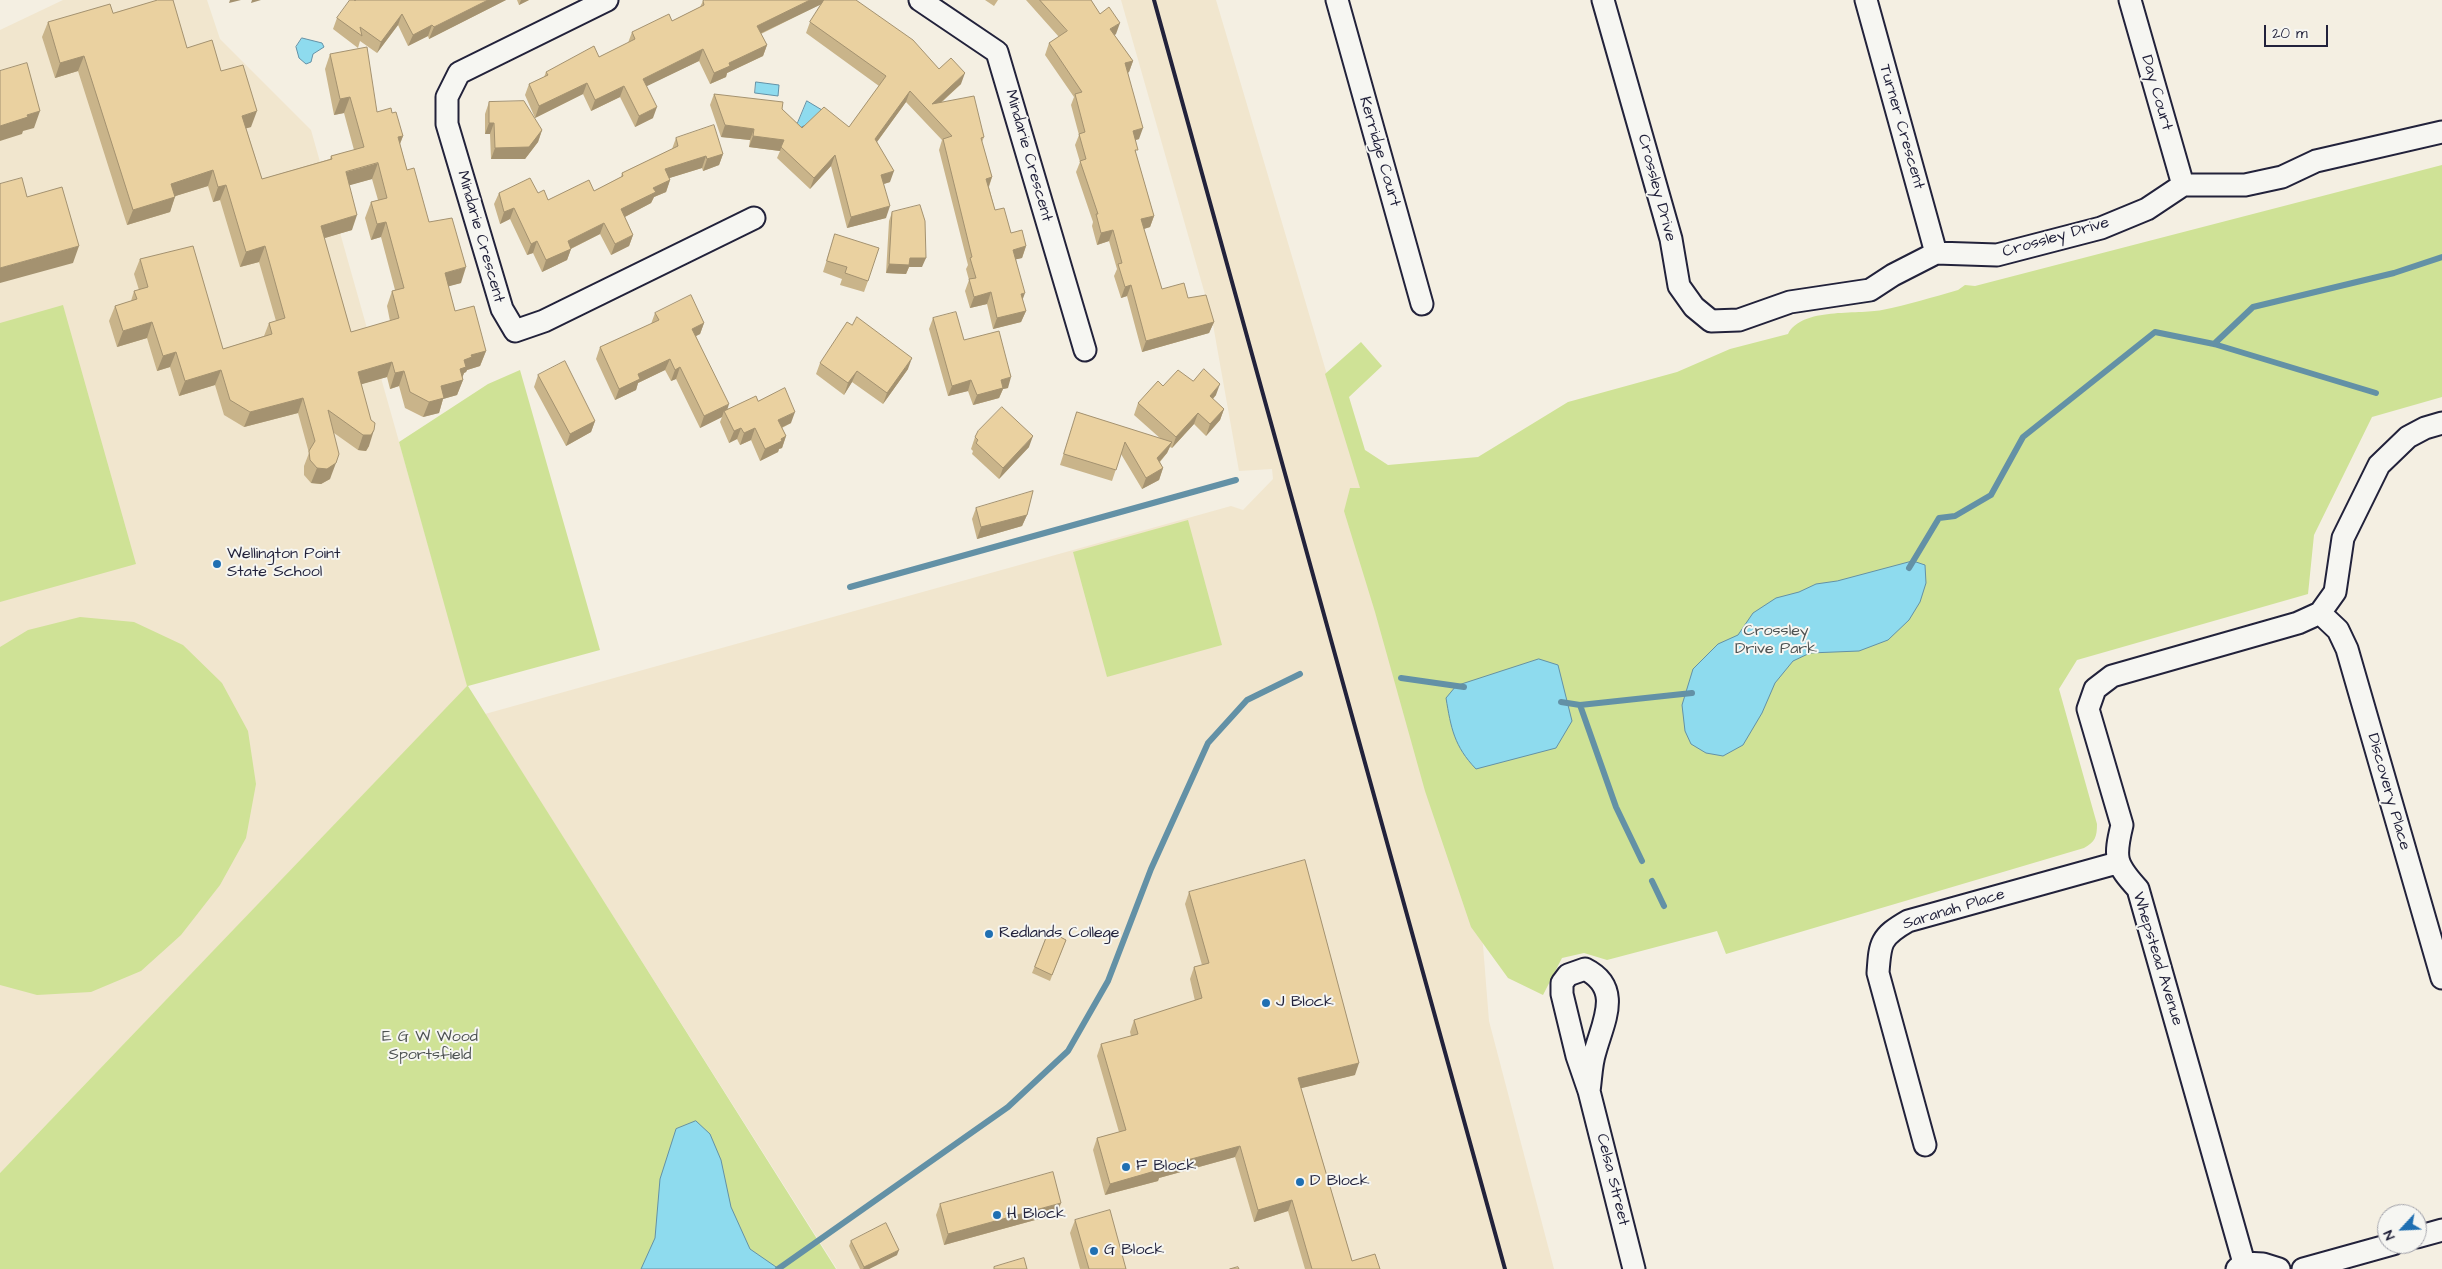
<!DOCTYPE html>
<style>
body{margin:0}
#map{position:relative;width:2442px;height:1269px;overflow:hidden;background:#f4efe2;font-family:"Architects Daughter",sans-serif}
canvas{display:block}
.north{position:absolute;left:2377px;top:1204px;width:50px;height:50px;box-sizing:border-box;background:#f6f6f2;border:1px solid #a1a1a9;border-radius:50%;rotate:245deg;font-size:14px;font-weight:700;line-height:20px;text-align:center;color:#22223b}
.north::after{content:'';display:block;margin:auto;width:18px;height:22px;background:#1f6fb2;clip-path:polygon(50% 0,100% 100%,50% 72%,0 100%)}
.scale{position:absolute;left:2264px;top:25px;width:64px;height:22px;box-sizing:border-box;border:2px solid #22223b;border-top:0;padding-left:6px;font-size:15px;line-height:18px;white-space:nowrap;color:#22223b;-webkit-text-stroke:4px #f6f6f2;paint-order:stroke}
</style>
<div id="map">
<canvas width="2442" height="1269"></canvas>
<div class="north">N</div>
<div class="scale">20 m</div>
</div>
<script>
const g = document.querySelector('canvas').getContext('2d');
g.lineJoin = 'round';
function paint(path, color) {
  g.fillStyle = color;
  g.fill(path, 'evenodd');
}
function stroke(path, color, width, dash) {
  g.strokeStyle = color;
  g.lineWidth = width;
  g.lineCap = dash ? 'butt' : 'round';
  g.setLineDash(dash || []);
  g.stroke(path);
}
function write(font, color, halo, rows, align = 'center') {
  g.font = font + ' "Architects Daughter",sans-serif';
  g.lineWidth = 4;
  g.setLineDash([]);
  g.textBaseline = 'middle';
  g.strokeStyle = halo;
  g.fillStyle = color;
  for (const [text, x, y, turn = 0] of rows) {
    g.save();
    g.translate(x, y);
    g.rotate((+turn || 0) * Math.PI / 180);
    g.textAlign = isNaN(turn) ? turn : align;
    if (halo) g.strokeText(text, 0, 0);
    g.fillText(text, 0, 0);
    g.restore();
  }
}
paint(new Path2D(`
 M63 0H207L220 39 311 130 468 686 0 1173V30Z
 M1121 0H1216L1408 648 1482 933 1489 1021 1554 1269H837L485 714 1231 506 1243 510 1273 479 1272 469 1239 471 1212 319Z`), '#f1e6ce');
paint(new Path2D(`
 M2442 165V397L2372 417 2314 535 2308 594 2077 660 2059 689 2097 824C2097 837 2095 842 2084 848L1726 954 1717 931 1607 960 1584 953 1562 958 1543 995 1508 978 1471 927 1425 791 1375 612 1344 511 1350 488H1360L1325 374 1361 342 1382 366 1349 397 1365 450 1388 465 1478 457 1568 402 1677 372 1730 349 1788 334C1802 307 1857 315 1882 310 1908 305 1933 297 1958 290L1965 285 1975 286Z
 M63 305 136 564 0 602V323Z
 M520 370 600 650 468 686 836 1269H0V1173L467 686 399 442 488 384Z
 M1188 520 1222 645 1107 677 1073 552Z
 M80 617 134 622 183 645 222 683 248 731 256 784 246 838 220 885 181 935 141 971 91 992 37 995 0 985V647L28 630Z`), '#cfe296');
const water = new Path2D(`
 M302 38 322 43 324 47 313 54 311 62 306 64 299 58 296 47Z
 M756 82 779 85 778 96 755 93Z
 M807 101 827 113 800 128 797 125Z
 M1913 561 1925 565 1926 583 1920 602 1909 620 1888 640 1859 651 1810 653 1793 661 1775 683 1762 713 1743 745 1723 756 1706 753 1691 744 1685 731 1682 705 1693 669 1718 644 1738 635 1753 613 1776 598 1799 592 1816 584 1837 581Z
 M1539 659 1558 665 1572 721 1556 748 1476 769C1454 746 1451 728 1446 698L1456 686Z
 M696 1121 710 1134 721 1160 731 1207 750 1249 779 1269H641L655 1238 660 1179 676 1129Z`);
paint(water, '#8edbee');
stroke(water, '#6391a6', 1);
stroke(new Path2D(`
 M2214 344 2253 307 2394 273 2442 257
 M1909 568 1939 518 1955 516 1991 495 2023 437 2155 332 2214 344 2376 393
 M850 587 1236 480
 M1401 678 1464 687
 M1561 702 1580 705 1692 693
 M1580 705 1616 807 1642 861
 M1652 881 1664 906
 M778 1269 1008 1107 1068 1051 1108 981 1151 869 1208 743 1247 700 1300 674`), '#6391a6', 6);
const minor = new Path2D(`
 M607 0 459 73 447 97V124L502 309 515 331 544 321 754 218
 M920 0 997 52 1085 350
 M1337 0 1422 304
 M1603 0 1671 239 1679 286 1694 307 1711 321 1739 320 1790 302 1870 290 1893 275 1936 253 1997 255 2101 228 2147 209 2183 185H2245L2282 177 2316 161 2442 132
 M1866 0 1936 253
 M2130 0 2183 185
 M2320 613 2338 630 2347 649 2442 978
 M2320 613 2335 592 2343 538 2379 465 2408 437 2425 428 2442 423
 M1589 1091C1591 1078 1591 1064 1595 1052 1603 1022 1623 988 1585 969L1568 975 1562 983V994L1577 1056 1589 1091 1634 1269
 M1925 1145 1878 973C1880 943 1880 937 1908 921L2117 863
 M2417 1237 2442 1230
 M2244 1263 2138 889C2115 864 2114 858 2122 825L2088 709 2095 689 2112 676 2298 623 2320 613
 M2237 1269 2244 1263 2263 1264 2279 1269
 M2303 1269 2393 1244`);
stroke(minor, '#22223b', 25);
stroke(minor, '#f6f6f2', 21);
stroke(new Path2D(`
 M1154 0 1505 1269`), '#22223b', 4);
paint(new Path2D(`
 M355 0H506L429 39 428 36 408 46 398 25 377 53 360 41 358 48 333 29 337 18Z
 M517 0H529L519 5Z
 M856 0 939 69 961 84 942 102 984 137 982 142 992 177 989 187 995 210 1011 233 1026 246 1022 258 1016 259 1022 300 1026 311 1021 322 993 329 987 304 970 308 965 291 969 280 966 269 968 265 939 150 942 140 906 102 877 142 890 182 884 184 886 218 847 228 831 166 810 189 777 158 780 151 749 147 750 140 721 137 710 105 714 94 782 109 802 128 849 127 879 86 806 33 810 22 821 4 761 34 767 45 763 56 727 73 726 77 710 84 699 61 646 86 653 118 635 127 620 97 591 111 583 94 535 118 525 95 529 84 544 77 546 72 599 57 628 43 632 32 672 21 700 7 703 1Z
 M985 0H998L994 6Z
 M1026 0H1091L1100 14 1116 34 1114 35 1133 61 1129 72 1128 73 1139 139 1135 140 1136 154 1154 216 1150 227 1144 229 1162 289 1188 298 1214 322 1209 333 1142 352 1127 296 1121 298 1114 276 1117 269 1109 241 1097 245 1092 226 1093 222 1076 172 1080 162 1075 145 1079 135 1071 105 1074 97 1045 55 1049 43 1059 37Z
 M113 13 187 48 221 71 251 127 246 128 262 179 330 159 331 156 354 150 344 113 334 115 325 69 330 54 377 112 392 113 403 136 400 144 407 170 429 222 461 283 448 286 455 311 486 351 480 366 467 370 466 372 464 373 462 378 463 380 457 395 443 399 439 413 423 417 405 408 399 386 390 389 387 377 361 384 369 446 366 451 358 450 334 433 330 479 321 484 311 483 304 475V466L309 453 298 413 244 427 224 415 215 385 179 396 170 367 157 371 147 338 117 347 109 321 115 306 131 301 134 291 139 290 134 274 140 259 223 349 264 336 269 323 276 321 259 262 240 267 220 200 213 202 208 186 175 196 170 212 127 225 78 71 55 78 42 37 48 22ZM372 179 378 200 371 202 365 218 371 240 381 237 395 290 392 291 387 306 390 321 351 332 324 238 352 230 349 185Z
 M489 102 542 130 538 142 525 159H491L490 134H485V114Z
 M676 138 723 154 719 165 703 171 702 168 669 178 670 180 666 192 654 197 651 203 625 217 633 235 629 246 611 255 600 234 571 249 567 260 542 272 533 253 527 255 510 219 500 224 494 204 499 193H538L548 200 594 191 621 177 622 173 672 149Z
 M892 212 922 267H909L906 274 886 273 889 221Z
 M835 234 868 281 864 292 840 285 842 279 823 272Z
 M655 313 704 323 700 334 696 336 727 409 758 401 791 423 782 428 786 436 782 448 779 449 778 452 760 461 751 440 740 445 737 439 729 443 720 422 722 417 700 428 676 379 671 381 665 370 638 383 636 390 615 400 596 359 600 347 651 324Z
 M933 318 964 340 1008 388 1003 389 999 398 973 405 968 391 948 396 929 329Z
 M820 363 908 369 883 404 852 382 844 395 816 374Z
 M538 375 595 421 591 432 566 446 534 387Z
 M1193 381 1216 395 1213 399 1224 409 1220 420 1206 436 1194 424 1172 448 1170 447 1167 453 1160 462 1163 468 1159 480 1142 489 1121 454 1112 481 1060 465 1077 412 1161 439 1134 415 1138 403 1163 386Z
 M975 437 1029 447 999 479 972 454 973 451 971 449Z
 M976 508 1027 515 1022 526 977 539 972 519Z
 M1189 892 1355 1075 1301 1088 1352 1261 1380 1269H1305L1288 1211 1254 1222 1235 1157 1159 1178 1158 1181 1105 1195 1093 1150 1097 1138 1119 1132 1097 1056 1101 1044 1131 1036 1130 1032 1134 1020 1195 1001 1190 979 1194 967 1202 965 1185 904Z
 M1049 931 1066 940 1050 981 1032 973Z
 M940 1204 1057 1214 944 1245 936 1215Z
 M1075 1220 1126 1269H1080L1070 1233Z
 M851 1241 897 1255 869 1269H860L849 1246Z`), '#c9b48a');
paint(new Path2D(`
 M230 0H241L229 3Z
 M252 0H261L251 3Z
 M488 0H506L429 39 434 27Z
 M521 0H529L519 5Z
 M810 0H826V2L753 37 757 26Z
 M402 14 398 25 377 53 381 42Z
 M1120 23 1116 34 1106 41 1110 29Z
 M432 25 428 36 408 46 413 35Z
 M767 45 763 56 727 73 726 77 710 84 714 73 729 63Z
 M703 49 699 61 639 90 643 79Z
 M84 56 78 71 55 78 60 63Z
 M1133 61 1129 72 1121 74 1125 63Z
 M965 73 961 84 930 112 932 104Z
 M587 83 583 94 535 118 539 106Z
 M624 86 620 97 591 111 595 100Z
 M910 91 906 102 871 150 875 139Z
 M350 97 344 113 334 115 340 99Z
 M657 107 653 118 635 127 639 116Z
 M40 111 34 128 23 131 22 134 0 141V126L27 115Z
 M257 111 251 127 237 131 242 116Z
 M489 123H494L490 134H485Z
 M725 125 754 129 750 140 721 137Z
 M1143 128 1139 139 1129 142 1133 131Z
 M542 130 538 142 525 159H491L495 148Z
 M403 136 397 151 398 137Z
 M753 136 784 140 780 151 749 147Z
 M723 154 719 165 703 171 707 159Z
 M835 155 831 166 810 189 814 178Z
 M706 156 702 168 660 181 665 169Z
 M378 163 372 179 340 188 346 172Z
 M213 170 208 186 166 199 171 184Z
 M894 171 890 182 877 186 881 175Z
 M992 177 988 188 986 179Z
 M670 180 666 192 654 197 651 203 617 221 621 209 653 188Z
 M226 185 220 200 213 202 218 187Z
 M175 197 170 212 127 225 133 210Z
 M890 206 886 218 847 228 851 217Z
 M514 208 510 219 500 224 504 212Z
 M357 215 352 230 315 241 321 226Z
 M1154 216 1150 227 1137 231 1141 219Z
 M386 222 381 237 371 240 377 224Z
 M604 223 600 234 570 249H571L567 260 542 272 546 260 568 241Z
 M1113 230 1109 241 1097 245 1101 233Z
 M633 235 629 246 611 255 615 244Z
 M537 241 533 253 527 255 531 244Z
 M79 246 73 263 0 283V268Z
 M265 246 259 262 240 267 246 252Z
 M1026 246 1022 258 1009 261 1013 250Z
 M910 258H926L922 267H909L906 274 886 273 889 264Z
 M466 267 461 283 439 289 445 273Z
 M1131 285 1127 296 1121 298 1125 287Z
 M991 292 987 304 970 308 974 297Z
 M1025 293 1021 304V294Z
 M1026 311 1021 322 993 329 997 318Z
 M152 322 147 338 117 347 123 331Z
 M1214 322 1209 333 1142 352 1146 341Z
 M704 323 700 334 688 340 692 329Z
 M486 351 480 366 467 370 466 372 464 373 461 381 463 380 457 395 443 399 439 413 423 417 429 402 441 386 464 360 471 355Z
 M176 352 170 367 157 371 163 356Z
 M912 358 908 369 883 404 887 393Z
 M670 359 665 370 638 383 636 390 615 400 619 389 638 374Z
 M392 362 387 377 352 387 358 372Z
 M680 367 676 379 671 381 675 370Z
 M221 370 215 385 179 396 185 381Z
 M404 371 399 386 390 389 395 373Z
 M857 371 852 382 844 395 848 383Z
 M1011 377 1008 388 1003 389 999 398 973 405 977 395 1001 380Z
 M971 380 968 391 948 396 952 386Z
 M1220 384 1216 395 1205 407 1210 396Z
 M303 398 298 413 244 427 250 412Z
 M729 404 726 414 724 411 722 417 700 428 704 416Z
 M1224 409 1220 420 1206 436 1210 424Z
 M795 412 791 423 774 431 778 420Z
 M1198 413 1194 424 1172 448 1176 437Z
 M595 421 591 432 566 446 570 434Z
 M741 428 737 439 729 443 734 431Z
 M755 428 751 440 740 445 744 433Z
 M374 430 369 446 366 451 358 450 363 435Z
 M786 436 782 448 779 449 778 452 760 461 765 449Z
 M1033 436 1029 447 999 479 1003 468Z
 M1172 442 1167 453 1153 469 1157 458Z
 M336 463 330 479 321 484 311 483 317 468Z
 M1163 468 1159 480 1142 489 1146 478Z
 M1027 515 1022 526 977 539 981 527Z
 M1359 1063 1355 1075 1294 1090 1298 1078Z
 M1240 1146 1235 1157 1159 1178 1158 1181 1105 1195 1110 1184 1161 1167Z
 M1292 1200 1288 1211 1254 1222 1258 1210Z
 M1061 1203 1057 1214 944 1245 948 1234Z
 M899 1250 897 1255 869 1269H863L864 1267Z`), '#a49270');
const building = new Path2D(`
 M158 0H173L187 48 212 40 221 71 243 65 257 111 242 116 262 179 332 159 331 156 364 147 350 97 340 99 330 54 367 47 377 112 391 108 392 113 396 112 403 136 398 137 407 170 414 168 429 222 452 218 466 267 445 273 455 311 474 306 486 351 471 355 472 357 464 360 466 367 460 369 463 380 441 386 444 398 429 402 410 392 404 371 395 373 392 362 358 372 371 420 375 423 374 430 371 435H363L328 410 339 454 336 463 327 469 317 468 310 460 309 451 315 441 303 398 250 412 230 400 221 370 185 381 176 352 163 356 152 322 123 331 115 306 137 299 134 291 148 287 140 259 193 246 223 349 272 334 269 323 285 318 265 246 246 252 226 185 218 187 213 170 171 184 175 197 133 210 84 56 60 63 48 22 110 4 113 13ZM378 163 387 198 371 202 377 224 386 222 404 288 392 291 399 318 351 332 321 226 357 215 346 172Z
 M350 0H355V1V0H488L434 27 432 25 413 35 402 14 381 42 360 27 362 36 337 18Z
 M705 0H810L757 26 767 45 729 63 730 66 714 73 703 49 643 79 657 107 639 116 624 86 595 100 587 83 539 106 529 84 548 75 546 72 594 46 599 57 635 39 632 32 669 14 672 21 704 5 703 1Z
 M824 0H856L913 40 939 69 951 58 965 73 932 104 974 96 984 137 981 138 992 177 986 179 995 210 1004 208 1011 233 1022 230 1026 246 1013 250 1025 293 1021 294 1026 311 997 318 991 292 974 297 969 279 976 278 970 258 972 257 943 139 952 136 910 91 875 139 894 171 881 175 890 206 851 217 835 155 814 178 781 147 784 140 753 136 754 129 725 125 714 94 783 102 782 109 802 128 824 107 849 127 886 76 810 22Z
 M1040 0H1091L1100 14 1109 7 1120 23 1110 29 1133 61 1125 63 1143 128 1133 131 1138 150H1135L1154 216 1141 219 1162 289 1184 283 1188 298 1206 295 1214 322 1146 341 1131 285 1125 287 1118 264 1122 263 1113 230 1101 233 1096 214H1098L1080 161 1086 159 1079 134 1085 132 1075 94 1082 92 1049 43 1067 31Z
 M27 63 40 111 27 115 28 117 0 126V71Z
 M524 101 542 130 529 147 495 148 494 123H489V102Z
 M714 125 723 154 707 159 706 156 665 169 670 180 653 188 656 192 621 209 633 235 615 244 604 223 568 241 571 249 546 260 537 241 531 244 514 208 504 212 499 193 530 178 538 193 544 190 548 200 589 180 594 191 623 176 622 173 678 146 676 138Z
 M22 178 27 197 62 187 79 246 0 268V184Z
 M920 205 925 221 926 258H910L909 265 889 264 892 212Z
 M835 234 879 248 868 281 845 273 847 267 827 261Z
 M691 295 704 323 692 329 729 404 704 416 680 367 675 370 670 359 638 374 640 379 619 389 600 347 659 320 655 313Z
 M956 312 964 340 999 331 1011 377 1001 380 1003 388 977 395 971 380 952 386 933 318Z
 M857 317 912 358 887 393 857 371 848 383 820 363 847 322 852 325Z
 M565 361 595 421 570 434 538 375Z
 M1204 369 1220 384 1210 396 1224 409 1210 424 1198 413 1176 437 1138 403 1158 381 1163 386 1178 370 1193 381Z
 M785 388 795 412 778 420 786 436 781 439 782 441 765 449 755 428 744 433 741 428 734 431 724 411 756 396 758 401Z
 M1002 407 1033 436 1003 468 976 443 978 440 975 437 978 431Z
 M1077 412 1172 442 1157 458 1163 468 1146 478 1125 442 1116 470 1064 454Z
 M1033 491 1027 515 981 527 976 508Z
 M1305 860 1359 1063 1298 1078 1352 1261 1375 1254 1380 1269H1312L1292 1200 1258 1210 1240 1146 1161 1167 1162 1169 1110 1184 1097 1138 1126 1130 1101 1044 1138 1034 1134 1020 1202 998 1194 967 1209 963 1189 892Z
 M1049 931 1066 940 1052 975 1035 967Z
 M1053 1172 1061 1203 948 1234 940 1204Z
 M1110 1210 1126 1269H1089L1075 1220Z
 M886 1223 899 1250 864 1267 851 1241Z
 M1024 1258 1027 1269H994V1267Z
 M1238 1267 1239 1269H1230Z`);
paint(building, '#ead1a0');
stroke(building, '#a49270', 1);
for (const [x, y, r, color] of [
 [217,564,5,"#1f6fb2"],
 [989,934,5,"#1f6fb2"],
 [1266,1003,5,"#1f6fb2"],
 [1126,1167,5,"#1f6fb2"],
 [1300,1182,5,"#1f6fb2"],
 [997,1215,5,"#1f6fb2"],
 [1094,1251,5,"#1f6fb2"]
]) {
  const dot = new Path2D();
  dot.arc(x, y, r, 0, 2 * Math.PI);
  g.fillStyle = color;
  g.fill(dot);
  stroke(dot, '#f6f6f2', 2);
}
write('16px', '#22223b', '#f6f6f2', [
 ["Day Court",2156,93,74],
 ["Turner Crescent",1901,127,74],
 ["Kerridge Court",1379,152,74],
 ["Mindarie Crescent",1028,156,74],
 ["Crossley Drive",1656,188,75],
 ["Mindarie Crescent",480,237,74],
 ["Crossley Drive",2056,238,-16],
 ["Discovery Place",2388,792,74],
 ["Saranah Place",1954,910,-17],
 ["Whepstead Avenue",2157,959,73],
 ["Celsa Street",1612,1180,76]
]);
write('16px', '#22223b', '#f6f6f2', [
 ["Wellington Point",227,555],
 ["State School",227,573],
 ["Redlands College",999,934],
 ["J Block",1276,1003],
 ["F Block",1136,1167],
 ["D Block",1310,1182],
 ["H Block",1007,1215],
 ["G Block",1104,1251]
], 'left');
write('16px', '#4d5252', '#f6f6f2', [
 ["Crossley",1776,632],
 ["Drive Park",1776,650],
 ["E G W Wood",430,1038],
 ["Sportsfield",430,1056]
]);
</script>
